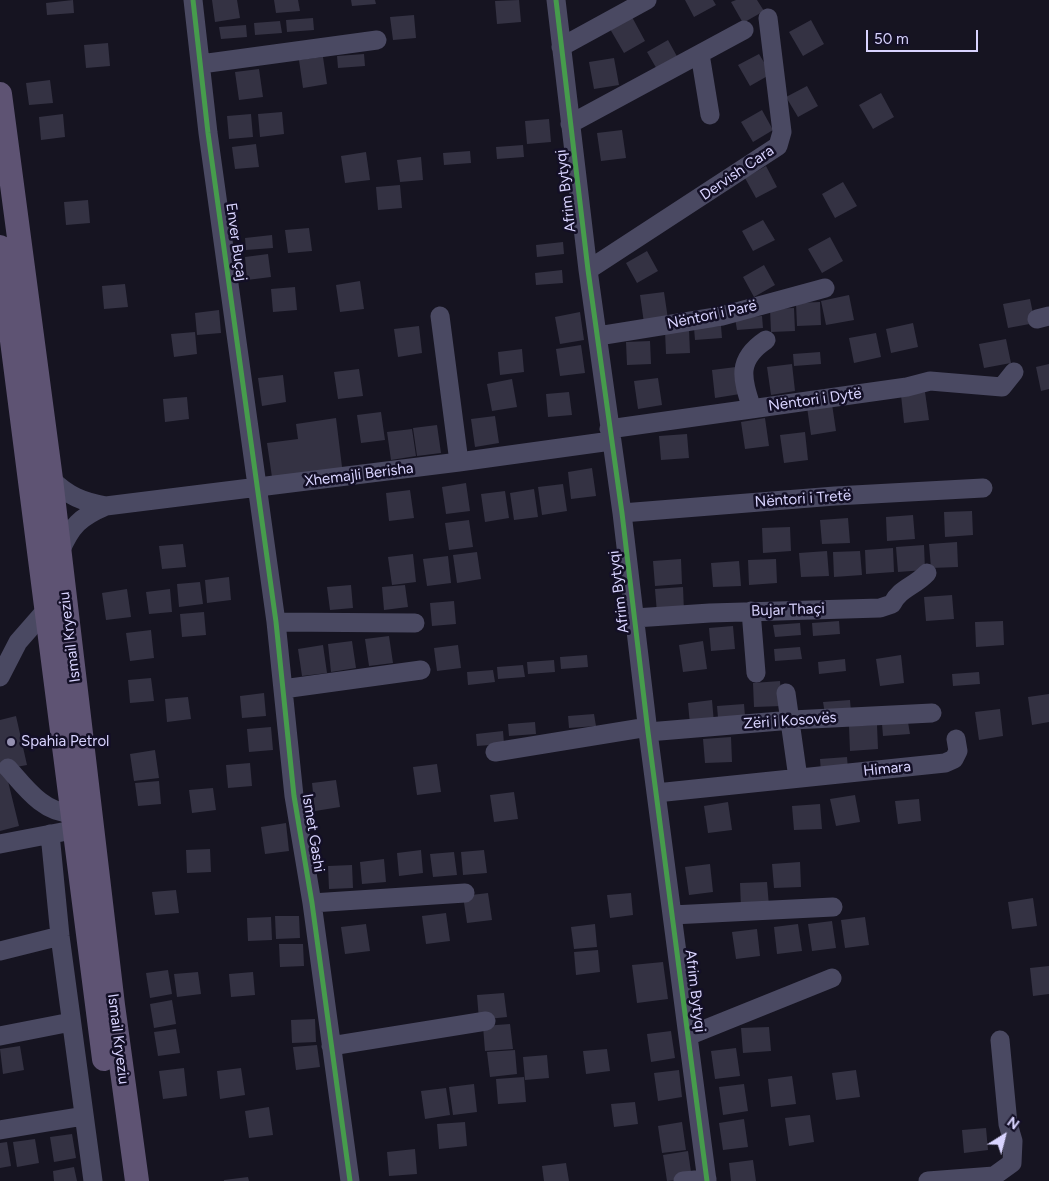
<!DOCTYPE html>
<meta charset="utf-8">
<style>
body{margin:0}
#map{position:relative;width:1049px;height:1181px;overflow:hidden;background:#161421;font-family:Figtree,sans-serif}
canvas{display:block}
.north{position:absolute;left:979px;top:1111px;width:50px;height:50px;-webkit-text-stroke:4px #130f26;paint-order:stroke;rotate:36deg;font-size:14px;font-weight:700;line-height:20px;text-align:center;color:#d9d4ff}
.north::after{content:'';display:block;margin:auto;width:18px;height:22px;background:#d9d4ff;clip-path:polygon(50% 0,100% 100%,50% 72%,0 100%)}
.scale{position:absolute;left:866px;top:30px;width:112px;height:22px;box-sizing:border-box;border:2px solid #d9d4ff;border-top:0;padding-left:6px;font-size:15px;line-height:18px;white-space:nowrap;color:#d9d4ff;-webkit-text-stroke:4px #130f26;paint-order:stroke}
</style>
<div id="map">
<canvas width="1049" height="1181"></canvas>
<div class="north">N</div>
<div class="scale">50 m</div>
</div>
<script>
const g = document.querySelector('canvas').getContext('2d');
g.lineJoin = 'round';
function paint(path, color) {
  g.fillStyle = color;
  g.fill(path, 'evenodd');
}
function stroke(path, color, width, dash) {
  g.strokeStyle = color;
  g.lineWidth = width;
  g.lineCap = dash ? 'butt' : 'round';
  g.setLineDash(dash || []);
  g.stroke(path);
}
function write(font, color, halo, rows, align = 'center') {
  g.font = font + ' Figtree,sans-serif';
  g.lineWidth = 5;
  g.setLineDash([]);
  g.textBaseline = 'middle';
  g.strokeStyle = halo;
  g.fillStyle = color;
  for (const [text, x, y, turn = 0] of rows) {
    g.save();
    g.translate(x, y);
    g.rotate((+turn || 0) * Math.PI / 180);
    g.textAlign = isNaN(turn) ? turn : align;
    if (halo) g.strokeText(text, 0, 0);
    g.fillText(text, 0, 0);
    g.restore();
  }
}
paint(new Path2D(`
 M73 0 74 13 47 15 46 3Z
 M212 0H237L240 18 215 22Z
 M274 0H298L300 11 276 13Z
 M351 0H375L376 4 352 6Z
 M519 0 521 22 497 24 495 1Z
 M685 0H713L716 5 694 17Z
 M736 0H757L764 11 743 23 731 2Z
 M414 15 416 38 393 40 390 17Z
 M632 17 645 41 624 53 610 29Z
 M313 18 314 30 287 32 286 20Z
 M811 20 824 44 803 56 789 32Z
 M280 21 282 33 255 35 254 23Z
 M246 25 247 37 221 39 219 27Z
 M668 40 679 60 658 71 647 52Z
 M108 43 110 66 86 68 84 45Z
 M364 54 365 66 338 68 337 56Z
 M759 54 771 74 750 86 738 65Z
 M323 57 327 84 303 88 299 60Z
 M614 58 619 85 594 89 589 62Z
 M259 69 263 97 239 100 235 72Z
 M50 80 53 103 29 105 26 83Z
 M807 86 818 106 798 117 786 97Z
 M881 93 894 117 873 129 859 105Z
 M762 110 773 130 753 142 741 122Z
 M282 112 284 134 260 137 258 114Z
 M63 114 65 137 41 140 39 117Z
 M251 114 253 137 229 139 227 116Z
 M549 119 551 142 527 144 525 121Z
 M622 130 626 158 601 161 597 133Z
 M256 144 259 167 235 169 232 147Z
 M523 145 524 157 497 159 496 147Z
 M470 151 471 163 444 165 443 153Z
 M366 152 370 180 345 183 341 156Z
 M421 157 423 180 400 182 397 160Z
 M766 166 777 187 756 198 745 178Z
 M843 182 857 206 835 218 822 194Z
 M400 185 402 208 378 210 376 187Z
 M88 200 90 223 66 225 64 202Z
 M763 220 775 240 753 251 742 231Z
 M309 228 312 251 288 253 285 230Z
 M272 235 273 248 246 250 245 238Z
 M830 237 843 261 822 273 808 249Z
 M563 242 564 254 537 257 536 245Z
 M647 251 658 271 637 283 626 263Z
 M268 254 271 277 247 280 245 257Z
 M764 265 775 285 754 297 743 277Z
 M562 270 563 283 536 285 535 273Z
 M360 281 364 309 340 312 336 285Z
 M125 284 128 307 104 309 102 286Z
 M295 287 297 310 273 312 271 289Z
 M664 292 668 319 644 323 640 295Z
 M849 295 854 320 826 325 821 301Z
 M1030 299 1035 323 1008 328 1003 304Z
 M820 302 821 325 797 326 796 303Z
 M794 308 795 331 771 332 770 309Z
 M219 310 221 333 197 335 195 313Z
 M580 312 584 340 560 344 555 317Z
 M762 316 763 328 737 330 735 318Z
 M913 323 918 347 891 353 886 329Z
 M419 326 422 353 398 357 394 329Z
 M721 326 722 338 695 340 694 328Z
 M689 330 690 353 666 354 665 331Z
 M195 332 197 354 174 357 171 334Z
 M876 333 881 357 854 363 849 338Z
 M1006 339 1011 363 984 368 979 344Z
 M650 341 651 364 627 365 626 342Z
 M581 345 585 373 560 376 556 349Z
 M522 349 524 372 500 375 498 352Z
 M820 352 821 364 794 366 793 354Z
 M792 364 795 391 771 395 767 367Z
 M1049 364V389L1041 391 1036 367Z
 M736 367 740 394 715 398 712 370Z
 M359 369 363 396 338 399 334 372Z
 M283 375 286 402 262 406 258 378Z
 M658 378 662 405 638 409 634 381Z
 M512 379 517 407 492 411 487 384Z
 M569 392 572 415 548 417 546 394Z
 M925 392 929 420 904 423 901 395Z
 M187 397 189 419 165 422 163 399Z
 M832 404 836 431 811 435 807 407Z
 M381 412 385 440 361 443 357 415Z
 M495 416 499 443 475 447 471 419Z
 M336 418 343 475 273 484 267 443 298 439 296 424Z
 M765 418 769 446 745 449 741 422Z
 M437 425 441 453 417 456 413 428Z
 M412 429 416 456 391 460 387 432Z
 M805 432 808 460 784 463 780 435Z
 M687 434 689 458 661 460 659 436Z
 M592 468 596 496 571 499 568 472Z
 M466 483 470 511 446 514 442 487Z
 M563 484 567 511 542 515 538 487Z
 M534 489 538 517 514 520 510 493Z
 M410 490 414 518 389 521 386 493Z
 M505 491 509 518 485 522 481 494Z
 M972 511 973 535 945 537 944 512Z
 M913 515 915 539 887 541 886 517Z
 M848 518 850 543 822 544 820 520Z
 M469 520 473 547 449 550 445 523Z
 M790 527 791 551 763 553 762 528Z
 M957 542 958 567 931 568 929 544Z
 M183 544 186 567 162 569 159 546Z
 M924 545 925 570 898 572 896 547Z
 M893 548 894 572 866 574 865 550Z
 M827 551 829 576 801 577 799 553Z
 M860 551 862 575 834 577 833 552Z
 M477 552 481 579 457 583 453 555Z
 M413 554 416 582 392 585 388 557Z
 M448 556 451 583 427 586 423 559Z
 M681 559 682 584 655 586 653 561Z
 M776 559 777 583 749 585 748 560Z
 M739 561 741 586 713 587 711 563Z
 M229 577 231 600 207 603 205 580Z
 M200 582 203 604 179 607 177 584Z
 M351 585 353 608 330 610 327 587Z
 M405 585 408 607 384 610 382 587Z
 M683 587 684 612 657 613 655 589Z
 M127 589 131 617 106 620 102 593Z
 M170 589 172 612 149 614 146 592Z
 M952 595 954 619 926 621 924 597Z
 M454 601 456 624 432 626 430 603Z
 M204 612 206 635 182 637 180 614Z
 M839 621 840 634 813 636 812 623Z
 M1003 621 1004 645 976 647 975 622Z
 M800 623 801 635 775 637 773 625Z
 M733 626 735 649 711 651 709 628Z
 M151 630 154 658 130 661 126 633Z
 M389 636 393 663 369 666 365 639Z
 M352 641 356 668 331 672 328 644Z
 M703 641 707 669 683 672 679 645Z
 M323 645 327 673 302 676 298 649Z
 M458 645 461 668 437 671 434 648Z
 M800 647 802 659 775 661 774 649Z
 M587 655 588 667 561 669 560 657Z
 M901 655 904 683 880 686 876 659Z
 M845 659 846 671 819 674 818 662Z
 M554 660 555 672 528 674 527 662Z
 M523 665 525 677 498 679 497 667Z
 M493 670 495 682 468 685 467 672Z
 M979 672 980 684 953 686 952 674Z
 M151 678 154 701 130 703 128 680Z
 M780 681 782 706 754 707 753 683Z
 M264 693 266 716 242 718 240 696Z
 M1049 694V722L1032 725 1028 697Z
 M188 697 191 719 167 722 165 699Z
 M712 700 714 723 690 725 688 703Z
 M850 700 851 712 825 714 823 702Z
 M744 704 745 716 718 718 717 706Z
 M1000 709 1003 736 979 740 975 712Z
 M594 714 596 726 569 728 568 716Z
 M16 716 27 765 5 769 19 826 0 831V720Z
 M535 722 536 734 509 736 508 724Z
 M908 722 910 734 883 736 882 724Z
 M877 725 878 749 850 751 849 726Z
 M271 727 273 750 249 752 247 729Z
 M503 731 504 744 477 746 476 734Z
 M731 737 732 762 705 763 703 739Z
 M155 750 159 778 134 781 130 754Z
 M847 757 848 769 821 772 820 759Z
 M250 763 252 786 228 788 226 765Z
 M437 764 441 792 417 795 413 767Z
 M336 780 340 807 315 811 312 783Z
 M159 781 161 804 138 806 135 783Z
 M213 788 216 810 192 813 189 790Z
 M514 792 518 819 494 822 490 795Z
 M855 795 860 822 836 826 830 799Z
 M919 799 921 821 898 824 895 801Z
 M728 802 732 830 708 833 704 806Z
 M820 804 822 829 794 830 792 806Z
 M286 823 289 851 265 854 261 827Z
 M210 849 211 872 187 873 186 850Z
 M421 850 423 873 399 876 397 853Z
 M484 850 487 873 463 875 461 852Z
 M454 852 457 875 433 877 430 854Z
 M384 859 386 882 362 884 360 862Z
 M800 862 801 887 774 888 772 864Z
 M710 864 713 892 689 895 685 867Z
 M352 865 353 888 329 889 328 866Z
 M767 882 769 906 741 908 740 883Z
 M176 890 179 913 155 915 152 892Z
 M488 893 492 920 467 923 463 896Z
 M631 893 633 915 610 918 607 895Z
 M1033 898 1037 926 1012 929 1008 902Z
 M446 913 450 941 426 944 422 916Z
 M275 916H299L300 938 276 939Z
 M271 917 272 940 248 941 247 918Z
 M865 917 869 945 845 948 841 920Z
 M832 921 836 948 812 951 808 924Z
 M366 924 370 951 345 954 341 927Z
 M595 924 597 947 574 949 571 927Z
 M798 924 802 951 777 954 774 927Z
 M757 929 760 956 736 959 732 932Z
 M279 944H303L304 966 280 967Z
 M598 950 600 972 576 975 574 952Z
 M663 962 668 999 637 1003 632 965Z
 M1049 966V994L1033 996 1030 968Z
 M168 970 172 994 150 998 146 973Z
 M198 972 201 994 177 997 174 974Z
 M253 972 255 995 231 997 229 974Z
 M504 993 507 1017 479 1020 477 995Z
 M172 1000 176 1024 154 1028 150 1004Z
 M315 1019 316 1042 292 1043 291 1020Z
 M510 1024 513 1049 485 1051 483 1026Z
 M769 1027 771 1051 743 1053 741 1028Z
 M176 1029 180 1053 158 1056 154 1032Z
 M671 1031 675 1058 651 1062 647 1034Z
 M317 1045 320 1067 296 1070 293 1047Z
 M20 1046 24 1070 3 1074 0 1049Z
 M736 1048 740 1076 715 1079 711 1051Z
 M607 1049 610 1071 586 1074 583 1051Z
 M515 1050 517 1074 490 1077 487 1052Z
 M547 1055 549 1078 525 1080 523 1057Z
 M184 1068 187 1096 163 1099 159 1071Z
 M241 1068 245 1095 220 1099 217 1071Z
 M679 1070 682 1097 658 1101 654 1073Z
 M856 1070 860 1097 836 1100 832 1073Z
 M792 1076 796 1104 771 1107 768 1079Z
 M524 1077 526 1102 498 1104 496 1079Z
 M474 1084 477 1112 453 1115 449 1087Z
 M744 1084 748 1111 723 1115 719 1087Z
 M446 1088 450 1115 425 1119 421 1091Z
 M635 1102 638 1124 614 1127 611 1104Z
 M269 1107 273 1135 249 1138 245 1111Z
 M810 1115 814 1142 789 1146 785 1118Z
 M744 1119 748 1147 723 1150 719 1123Z
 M465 1122 467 1146 439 1149 437 1124Z
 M682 1122 686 1150 662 1153 658 1126Z
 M986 1128 988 1150 964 1153 962 1130Z
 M72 1134 76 1158 54 1162 50 1137Z
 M35 1139 39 1163 17 1167 13 1142Z
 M7 1142 11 1166 0 1168V1143Z
 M415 1149 417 1174 389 1176 387 1152Z
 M688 1151 692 1179 667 1181 663 1155Z
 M753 1160 756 1181H731L729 1163Z
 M566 1163 569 1181H544L542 1166Z
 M74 1167 77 1181H54L53 1171Z
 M248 1177 249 1181H224V1180Z`), '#343243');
stroke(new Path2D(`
 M193 0 208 133 276 622 294 796 312 903 350 1181
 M556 0 588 270 622 513 648 732 707 1181
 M561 47 647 0
 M700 54 710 115
 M201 64 377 40
 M570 124 744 30
 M588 270 778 146 782 132 768 18
 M440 316 459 462
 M1037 319 1049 316
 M598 336 722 316 825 288
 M752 409C742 378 736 360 766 340
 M609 429 907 387 930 381 1002 387 1014 372
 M51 479C68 496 83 502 106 506L459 462 611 441
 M622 513 835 496 983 488
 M60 552C71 526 80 517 106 506
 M751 611 756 673
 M635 618 710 613 880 608 892 604C900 588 914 587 927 573
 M276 622 415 623
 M0 677 18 642 46 610
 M283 689 421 670
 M786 693 798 778
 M648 732 792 720 932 713
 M495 752 648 727
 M8 768C25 787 44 814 72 813
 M656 793 945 763 954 759 958 751 956 739
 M50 834 60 936 93 1181
 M0 844 62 832
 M312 903 465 893
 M672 915 833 907
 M0 951 60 936
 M0 1036 71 1022
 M688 1036 832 978
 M331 1046 486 1021
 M0 1130 84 1116
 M994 1176 1012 1163 1013 1141 1008 1124 1000 1040
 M683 1181 707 1179
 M928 1181 994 1176`), '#4a4962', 19);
stroke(new Path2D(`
 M0 94 51 479 113 1005 137 1181
 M0 247 104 1059`), '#5e5373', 24);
stroke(new Path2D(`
 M193 0 208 133 276 622 294 796 312 903 350 1181
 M556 0 588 270 622 513 648 732 707 1181`), '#469c4c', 5);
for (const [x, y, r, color] of [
 [11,742,5,"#9591b1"]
]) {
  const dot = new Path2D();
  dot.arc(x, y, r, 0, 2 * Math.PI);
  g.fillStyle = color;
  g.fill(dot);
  stroke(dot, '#130f26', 2);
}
write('15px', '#d9d4ff', '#130f26', [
 ["Dervish Cara",737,173,-34],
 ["Afrim Bytyqi",566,191,-97],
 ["Enver Buçaj",236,242,82],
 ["Nëntori i Parë",712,315,-12],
 ["Nëntori i Dytë",815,400,-8],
 ["Xhemajli Berisha",359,475,-7],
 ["Nëntori i Tretë",803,499,-4],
 ["Afrim Bytyqi",619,592,-97],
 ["Bujar Thaçi",788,610,-2],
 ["Ismail Kryeziu",70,637,-97],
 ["Zëri i Kosovës",790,721,-4],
 ["Himara",887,769,-6],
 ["Ismet Gashi",313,833,81],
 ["Afrim Bytyqi",695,991,83],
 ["Ismail Kryeziu",118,1039,83]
]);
write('15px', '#d9d4ff', '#130f26', [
 ["Spahia Petrol",21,742]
], 'left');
</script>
